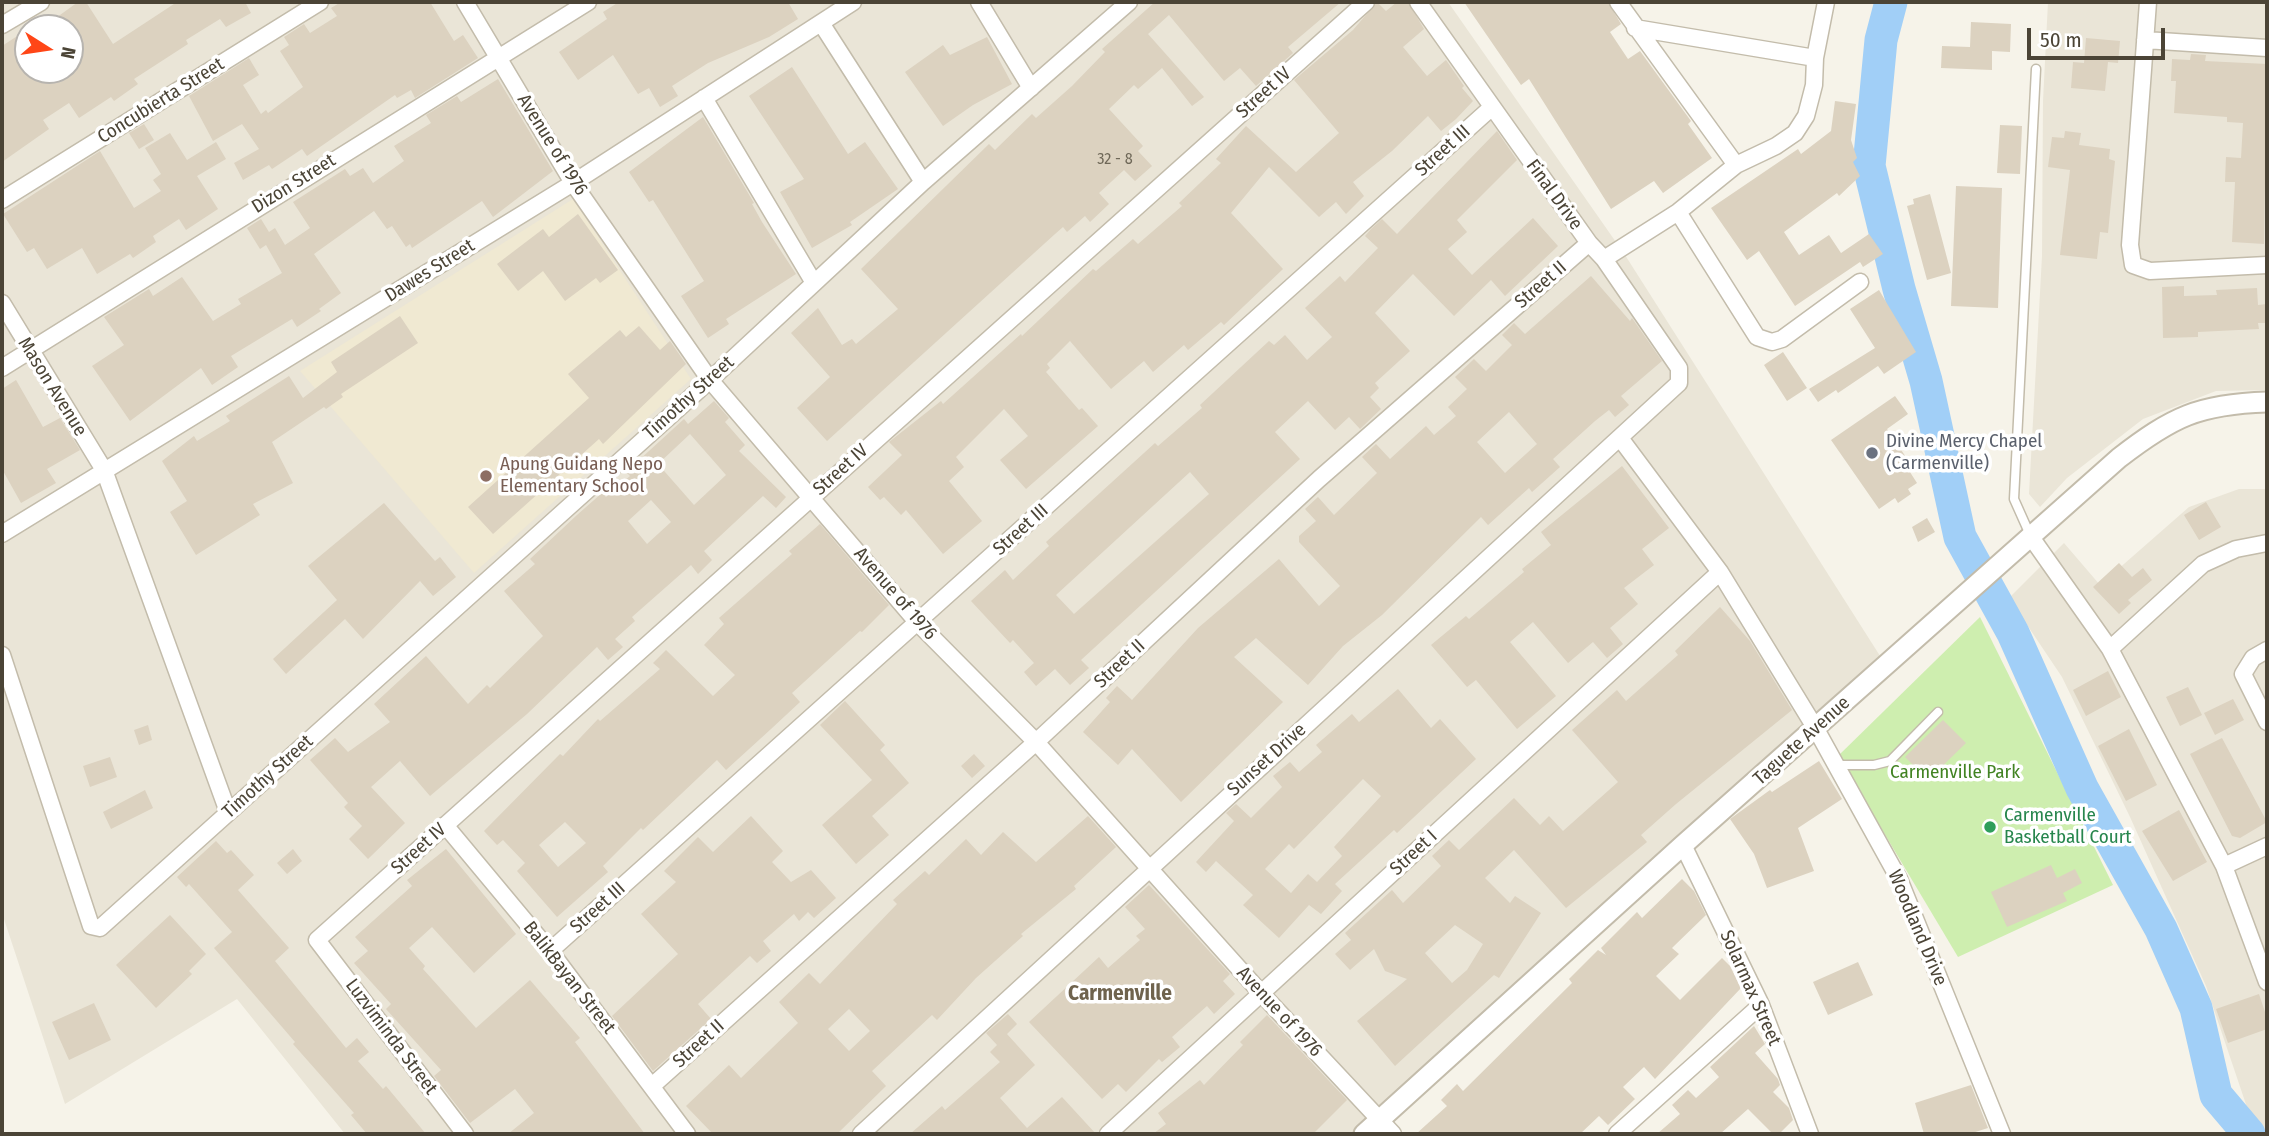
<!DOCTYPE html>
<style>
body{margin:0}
#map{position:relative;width:2269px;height:1136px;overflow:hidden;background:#f6f3e9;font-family:"Fira Sans Condensed",sans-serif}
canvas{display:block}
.frame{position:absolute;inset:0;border:4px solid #4b4436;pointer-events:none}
.north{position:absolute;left:14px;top:14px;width:70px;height:70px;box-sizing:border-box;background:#fff;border:2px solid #b7b4af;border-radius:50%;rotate:102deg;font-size:19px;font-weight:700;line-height:28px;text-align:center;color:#4b4436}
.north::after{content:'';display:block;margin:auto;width:24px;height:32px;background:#ff4617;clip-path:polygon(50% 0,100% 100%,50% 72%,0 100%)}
.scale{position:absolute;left:2027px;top:28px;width:138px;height:32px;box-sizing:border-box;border:4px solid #4b4436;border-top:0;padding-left:9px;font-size:21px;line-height:24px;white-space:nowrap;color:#4b4436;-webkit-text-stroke:5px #fff;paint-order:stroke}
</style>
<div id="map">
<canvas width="2269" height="1136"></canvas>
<div class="frame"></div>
<div class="north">N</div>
<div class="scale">50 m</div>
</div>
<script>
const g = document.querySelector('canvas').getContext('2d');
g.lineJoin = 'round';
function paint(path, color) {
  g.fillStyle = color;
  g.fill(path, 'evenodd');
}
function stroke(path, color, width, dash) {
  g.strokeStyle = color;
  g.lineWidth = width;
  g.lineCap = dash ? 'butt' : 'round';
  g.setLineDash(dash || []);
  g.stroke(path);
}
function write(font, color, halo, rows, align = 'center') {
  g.font = font + ' "Fira Sans Condensed",sans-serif';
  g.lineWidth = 7;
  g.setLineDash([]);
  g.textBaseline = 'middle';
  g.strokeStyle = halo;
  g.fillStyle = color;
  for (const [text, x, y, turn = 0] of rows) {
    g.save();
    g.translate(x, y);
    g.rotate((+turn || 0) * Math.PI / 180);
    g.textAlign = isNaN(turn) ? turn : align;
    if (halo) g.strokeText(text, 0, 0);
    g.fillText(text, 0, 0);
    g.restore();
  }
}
paint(new Path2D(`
 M2 2H1448L1625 255 1882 659 1377 1134H345L237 999 65 1104 2 913ZM28 28H70V70H28Z
 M2048 2H2267V390L2216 391 2143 419 2067 478 2040 507 2029 494 2042 256 2043 101Z
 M2239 489H2267V1134H2256L2206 986 2130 817 2062 677 2009 598 2064 543 2100 585 2189 507Z`), '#eae5d7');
paint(new Path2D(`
 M573 199 691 379 474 573 300 371Z`), '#f0e9d2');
paint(new Path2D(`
 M1980 617 2113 885 1958 957 1838 756Z`), '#ceeeaf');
stroke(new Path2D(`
 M1891 2 1881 40 1869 166 1899 289 1926 381 1960 537 2013 633 2082 788 2161 929 2196 1008 2216 1095 2249 1134`), '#a1cff7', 33);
paint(new Path2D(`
 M78 2H86L113 44 177 2H245L251 13 226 27 220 19 186 40 188 44 134 79 138 84 114 101 111 97 79 118 69 103 43 120 49 129 2 162V46L28 29V70H70V28H42Z
 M341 2H430L454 41 463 35 478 58 415 98 411 90 397 98 395 95 307 156 302 149 272 169 269 165 243 180 234 163 259 149 242 124 213 141 189 96 249 58 259 75 243 85 261 114 266 110 268 113 303 87 280 51 289 45 284 37 304 24 310 33 337 16 331 8Z
 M619 2H788L798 19 769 37 708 63 672 86 678 96 660 107 649 88 638 94 613 55 578 80 559 52 607 19 603 12Z
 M1155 2H1341L1288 47 1293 53 1256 86 1240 68 1224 81 1169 15 1148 34 1204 97 1192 106 1162 68 1138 89 1134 85 1109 109 1143 146 1138 151 1152 166 1135 181 1124 170 1099 193 1109 204 1090 222 1085 216 1067 232 1063 227 1055 234 827 441 797 408 830 377 791 333 818 308 842 345 852 339 856 344 898 309 861 269 989 144 995 150 1032 114 1036 118 1072 86 1105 52 1102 49Z
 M1377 2 1386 11 1397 2H1408L1424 29 1403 47 1427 76 1446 60 1464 86 1462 88 1473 101 1456 119 1441 131 1428 116 1392 151 1353 182 1364 196 1346 214 1336 202 1319 217 1269 167 1231 213 1283 269 1224 325 1221 322 1188 350 1184 345 1153 372 1144 361 1111 389 1070 341 1047 364 1050 368 1046 372 1079 410 1082 408 1098 426 1026 489 1000 460 1028 436 1004 409 956 457 964 467 949 481 982 521 943 554 906 510 901 515 884 497 880 500 868 487 902 455 889 442 941 401 943 404 1021 334 1022 336 1093 269 1096 271 1133 239 1138 244 1182 206 1179 203 1221 163 1216 159 1246 126 1296 172 1339 133 1294 80 1353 30Z
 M1464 2H1608L1621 24 1610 32 1628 59 1640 51 1691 121 1688 124 1712 158 1663 193 1654 181 1611 209 1529 79 1521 85Z
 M1971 22 2011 24 2010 52 1992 51V70L1941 68 1942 46 1970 47Z
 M987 37 1012 84 973 105 943 126 905 72 943 45 950 55Z
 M2086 38 2120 41 2118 63 2108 62 2105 91 2071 88 2073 62 2084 63Z
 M2191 54 2206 55 2205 61 2267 64 2264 244 2232 242 2235 182H2225L2226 157 2241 158 2243 123 2227 122V117L2174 113 2176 81H2171L2172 59 2190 60Z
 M792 67 848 154 865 142 898 189 850 222 852 225 812 248 780 192 804 179 749 96Z
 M498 79 553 171 493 217 482 201 412 248 410 244 406 247 392 226 387 229 374 211 314 254 341 293 319 309 321 311 297 327 292 319 231 356 238 367 212 385 201 368 130 421 92 366 124 345 104 317 149 289 153 296 182 277 213 321 241 304 238 299 282 273 266 245 260 249 247 228 261 219 269 232 275 228 285 245 310 228 293 202 345 169 350 176 363 168 373 183 404 161 394 146 431 123 426 115 457 96 461 102Z
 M1835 101 1856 104 1851 140 1857 158 1853 162 1860 176 1839 196 1837 193 1784 232 1799 255 1829 235 1841 253 1869 234 1883 254 1863 267 1860 262 1795 306 1759 251 1747 260 1711 208 1798 149 1801 154 1831 131Z
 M703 117 754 203 752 204 762 222 796 274 726 319 729 324 708 338 681 296 704 281 653 200 649 202 629 172Z
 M144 124 154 140 139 149 129 133Z
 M2000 125 2022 126 2020 174 1997 173Z
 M1497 131 1517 160 1457 220 1467 232 1448 249 1472 275 1533 218 1558 246 1505 296 1491 280 1454 316 1413 274 1375 313 1410 351 1375 383 1379 388 1370 397 1381 409 1360 429 1349 417 1335 430 1308 401 1275 432 1300 459 1081 660 1089 668 1070 685 1055 669 1036 686 1024 672 1034 663 1013 640 1010 643 971 601 1005 570 1013 580 1049 546 1046 542 1155 443 1158 446 1202 408 1200 405 1269 341 1274 345 1285 335 1307 360 1332 337 1305 308 1340 276 1345 282 1378 248 1365 236 1371 229 1382 219 1397 234ZM1190 472 1209 494 1074 614 1056 595Z
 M2065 131 2081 133 2079 145 2110 149 2109 159 2115 161 2108 233 2100 232 2097 259 2060 255 2070 170 2048 167 2052 137 2064 138Z
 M170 133 187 160 216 142 226 159 197 176 218 209 186 230 179 219 153 236 156 242 133 258 130 254 97 274 82 248 47 269 34 248 27 252 3 214 100 151 134 208 161 191 153 180 161 174 145 148Z
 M1956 186 2002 188 1998 308 1951 306Z
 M1930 194 1951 273 1927 280 1907 206 1914 204 1913 199Z
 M578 214 618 270 600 283 596 278 565 301 543 271 518 291 497 264 543 229 549 237Z
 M1591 276 1630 321 1632 318 1662 361 1621 396 1629 405 1615 417 1609 410 1595 421 1553 459 1560 467 1532 492 1529 488 1488 525 1481 517 1382 615 1343 646 1308 685 1256 638 1234 657 1283 702 1181 802 1132 749 1118 765 1083 732 1110 702 1106 698 1117 686 1132 700 1198 628 1279 559 1319 606 1340 586 1299 542V536L1316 521 1305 509 1318 497 1334 515 1377 473 1362 457 1376 444 1390 459 1426 426 1434 435 1456 416 1448 407 1467 389 1455 377 1474 359 1486 371 1512 345 1502 335 1514 323 1525 334ZM1509 412 1537 444 1505 473 1477 442Z
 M2184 286V296L2217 295 2216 290 2257 288 2258 305 2267 304V323H2258L2259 329 2198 332V337L2163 338 2162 287Z
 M1879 290 1916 352 1884 374 1878 366 1838 393 1836 390 1818 402 1809 389 1875 348 1850 309Z
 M400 316 418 343 341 394 343 397 326 409 324 407 272 442 293 483 253 504 260 515 196 555 170 512 187 501 162 461 194 436 197 441 230 421 226 416 289 376 303 398 337 372 331 362Z
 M639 326 660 350 670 341 686 364 603 444 599 439 493 534 468 507 589 398 568 374 620 330 626 337Z
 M1783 352 1807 388 1787 401 1764 365Z
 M16 380 43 427 60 418 80 450 47 469 56 483 21 503 2 469V389Z
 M1895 396 1908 414 1887 429 1912 466 1908 469 1917 483 1908 489 1911 494 1898 503 1895 498 1879 509 1831 440Z
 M714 401 729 418 725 422 745 445 739 451 786 497 776 508 763 496 704 551 712 560 698 574 691 565 632 617 635 621 615 639 623 647 608 660 597 647 527 714 430 796 400 761 371 787 405 823 368 859 349 839 362 826 344 807 348 803 310 760 335 738 348 752 390 722 374 704 426 656 468 704 487 685 490 688 543 636 504 591 535 564 530 559 577 515 602 493 606 497 630 476 626 472 684 419 688 424ZM690 434 726 475 694 505 658 464ZM651 500 671 522 647 544 628 521Z
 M1622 466 1669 528 1642 549 1654 565 1624 588 1638 604 1610 628 1623 644 1607 658 1593 642 1568 663 1533 622 1510 642 1556 696 1517 729 1476 680 1467 687 1431 645 1466 616 1469 619 1524 572 1522 569 1551 545 1541 532Z
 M2206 502 2221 527 2199 540 2184 515Z
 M384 503 435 561 440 557 456 577 433 596 420 581 363 639 345 619 286 674 273 659 337 600 308 566Z
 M1927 518 1935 532 1918 542 1912 527Z
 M820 524 889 605 862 632 860 631 792 693 800 702 771 729 726 770 717 760 643 830 641 828 603 866 608 872 557 917 517 871 525 863 503 840 497 845 484 831 560 754 563 756 598 719 600 721 660 669 653 663 666 650 713 696 735 675 704 645 724 624 719 618 792 554 789 551ZM565 822 586 843 558 867 539 845Z
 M2119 563 2132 577 2143 568 2152 580 2128 600 2131 603 2119 614 2093 587Z
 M1720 607 1750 641 1792 710 1676 804 1641 835 1647 842 1566 908 1514 850 1485 878 1510 903 1515 896 1541 913 1499 978 1494 975 1395 1066 1357 1021 1407 979 1385 971 1374 949 1350 970 1335 954 1351 940 1345 933 1392 890 1403 903 1441 866 1432 856 1449 840 1459 850 1514 798 1540 825 1549 816 1563 831 1618 782 1572 730 1617 690 1626 701 1678 655 1675 651ZM1455 925 1483 944 1467 970 1452 983 1425 953Z
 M2108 671 2121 697 2086 716 2073 690Z
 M2188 687 2202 715 2180 726 2166 697Z
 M1398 689 1431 728 1440 719 1476 759 1397 833 1394 830 1335 884 1342 891 1321 914 1309 905 1279 938 1243 905 1253 895 1216 861 1206 872 1196 862 1234 821 1226 813 1236 804 1251 818 1282 787 1273 776 1290 762 1299 772 1322 752 1316 745 1352 714 1359 722ZM1363 779 1381 796 1334 847 1342 856 1317 882 1308 874 1291 893 1265 869 1289 844 1294 849Z
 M2233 699 2244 720 2215 735 2204 713Z
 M845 701 885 745 880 750 909 783 872 816 889 835 856 864 822 825 872 780 820 725Z
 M1943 720 1966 743 1928 780 1905 757Z
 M148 725 152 740 139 745 134 730Z
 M2129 729 2157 785 2126 801 2098 746Z
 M2222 738 2267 822 2240 838 2232 836 2190 754Z
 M974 754 985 766 972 778 961 766Z
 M110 757 117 777 90 787 83 766Z
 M1819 761 1842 799 1798 828 1814 871 1767 888 1754 854 1730 819 1770 790 1772 792Z
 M145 790 153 808 111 829 103 812Z
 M2179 810 2207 862 2173 881 2142 831Z
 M751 816 783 851 772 862 791 882 811 870 836 898 814 918 808 912 799 921 794 914 763 941 771 951 757 963 750 956 698 1004 711 1019 653 1071 612 1016 678 954 641 914 676 882 664 871 698 837 713 852Z
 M1088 816 1116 847 1074 886 1076 889 1021 934 1023 936 976 978 937 1020 932 1015 872 1071 886 1086 837 1134H713L686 1106 729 1065 741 1078 798 1023 779 1002 809 973 820 984 897 904 893 900 925 871 929 875 966 839 981 855 1003 832 1036 862ZM849 1009 870 1031 849 1051 828 1029Z
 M216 841 227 853 231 850 254 875 238 890 289 948 275 961 346 1048 357 1038 369 1052 358 1061 383 1089 386 1086 426 1134H367L351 1115 354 1113 293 1044 295 1042 214 948 232 932 189 884 186 887 177 877Z
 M293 849 302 861 287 874 277 863Z
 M446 849 516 934 474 973 432 927 409 948 425 966 423 969 476 1028 530 980 580 1038 575 1042 645 1134H508L534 1113 515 1089 470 1123 434 1076 441 1070 386 1009 391 1004 354 963 368 951 355 937 412 886 407 880Z
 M2051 865 2057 878 2075 869 2082 883 2063 893 2067 901 2007 927 1991 892Z
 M1682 879 1694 891 1706 915 1672 948 1679 954 1656 976 1680 1000 1722 958 1730 966 1741 988 1655 1079 1644 1067 1623 1087 1635 1099 1608 1125 1599 1116 1580 1134H1416L1447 1106 1441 1100 1457 1084 1463 1091 1572 983 1569 979 1598 950 1606 955 1601 948 1637 912 1642 918Z
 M1149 885 1230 974 1223 981 1235 994 1214 1014 1207 1006 1172 1037 1180 1047 1162 1062 1159 1059 1126 1092 1118 1084 1102 1099 1029 1022 1099 957 1108 968 1140 940 1136 936 1145 929 1125 907Z
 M170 915 206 954 189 971 192 974 156 1008 116 965Z
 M1858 962 1873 995 1828 1015 1813 982Z
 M2259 994 2267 1018V1029L2228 1043 2216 1009Z
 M94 1003 111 1040 69 1060 52 1022Z
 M1008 1014 1017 1024 1007 1034 1035 1065 1000 1098 1027 1128 1062 1097 1096 1134H910L942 1106 945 1110 1000 1062 990 1052 997 1045 986 1033Z
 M1267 1015 1347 1100 1313 1134H1153L1166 1124 1158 1113 1200 1080 1204 1085 1243 1045 1240 1042Z
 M1754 1026 1765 1044 1755 1053 1778 1079 1780 1085 1773 1092 1789 1108 1793 1120 1779 1134H1773L1748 1109 1720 1134H1657L1680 1114 1672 1105 1688 1090 1696 1098 1719 1077 1710 1067Z
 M1971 1085 1988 1128 1969 1134H1924L1915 1103Z`), '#dcd2c0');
const service = new Path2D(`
 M2031 537 2014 499 2036 69
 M1835 765H1874L1890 761 1938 712`);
const minor = new Path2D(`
 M465 2 573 183 710 380 918 623 1036 742 1261 993 1393 1134
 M979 2 1031 88
 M1618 2 1736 165
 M2148 2 2130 245 2133 265 2150 271 2267 265
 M821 23 923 182
 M2 25 41 2
 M1635 28 1815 58
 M2145 40 2267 48
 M704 98 814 283
 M2 200 320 2
 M1678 212 1757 337 1772 342 1782 339 1860 282
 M1604 259 1678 212 1736 165 1776 146 1795 133 1806 116 1814 85 1815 58 1826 2
 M2 303 104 470 228 812
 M2 368 588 2
 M1620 438 1720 572 1816 729 1899 879 2002 1134
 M2 534 573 183 853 2
 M2031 537 2110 649 2224 866 2267 982
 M2110 649 2203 564 2236 549 2267 543
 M2267 650 2253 658 2243 674 2267 722
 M2 655 91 926 100 928 710 380 923 182 1129 2
 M445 825 550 951 687 1134
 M1683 845 1761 1005 1810 1134
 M2224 866 2267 846
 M550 951 1491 108
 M652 1086 1036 742 1319 479 1589 243
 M465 1134 317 940 1366 2
 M861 1134 1679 383V368L1604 259 1589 243 1418 2
 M1108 1134 1720 572
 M1617 1134 1761 1005`);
const tertiary = new Path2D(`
 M1364 1134 1683 845 2119 458C2172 417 2199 404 2267 402`);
stroke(service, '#c3bcab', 11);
stroke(minor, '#c3bcab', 19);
stroke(tertiary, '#c3bcab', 23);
stroke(service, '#fff', 8);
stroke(minor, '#fff', 16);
stroke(tertiary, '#fff', 19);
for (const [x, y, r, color] of [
 [1872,453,7,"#6b7280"],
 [486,476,7,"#8d6e63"],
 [1990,827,7,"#2e9e5b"]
]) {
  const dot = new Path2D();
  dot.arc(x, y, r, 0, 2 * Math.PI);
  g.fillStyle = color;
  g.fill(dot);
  stroke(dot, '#fff', 2.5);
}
write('16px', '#6f6858', null, [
 ["32 - 8",1115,160]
]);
write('19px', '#4b4436', '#fff', [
 ["Street IV",1264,93,-42],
 ["Concubierta Street",161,101,-32],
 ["Avenue of 1976",552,145,58],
 ["Street III",1443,151,-42],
 ["Dizon Street",294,184,-32],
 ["Final Drive",1554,195,54],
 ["Dawes Street",430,271,-32],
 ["Street II",1541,285,-41],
 ["Mason Avenue",52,387,58],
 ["Timothy Street",689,398,-42],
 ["Street IV",841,470,-42],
 ["Street III",1021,530,-42],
 ["Avenue of 1976",895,594,49],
 ["Street II",1120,664,-43],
 ["Taguete Avenue",1802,741,-42],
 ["Sunset Drive",1267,760,-42],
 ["Timothy Street",268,777,-42],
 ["Street IV",419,849,-42],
 ["Street I",1414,853,-43],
 ["Street III",598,908,-42],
 ["Woodland Drive",1917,928,67],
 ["BalikBayan Street",569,978,52],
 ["Solarmax Street",1750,988,66],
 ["Avenue of 1976",1279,1012,47],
 ["Luzviminda Street",391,1037,53],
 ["Street II",699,1044,-42]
]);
write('19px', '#5b616d', '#fff', [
 ["Divine Mercy Chapel",1886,442],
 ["(Carmenville)",1886,464]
], 'left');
write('19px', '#785e54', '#fff', [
 ["Apung Guidang Nepo",500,465],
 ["Elementary School",500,487]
], 'left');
write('19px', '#428323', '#fff', [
 ["Carmenville Park",1955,773]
]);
write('19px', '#27864d', '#fff', [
 ["Carmenville",2004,816],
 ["Basketball Court",2004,838]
], 'left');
write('bold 21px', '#6f634d', '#fff', [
 ["Carmenville",1120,994]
]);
</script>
